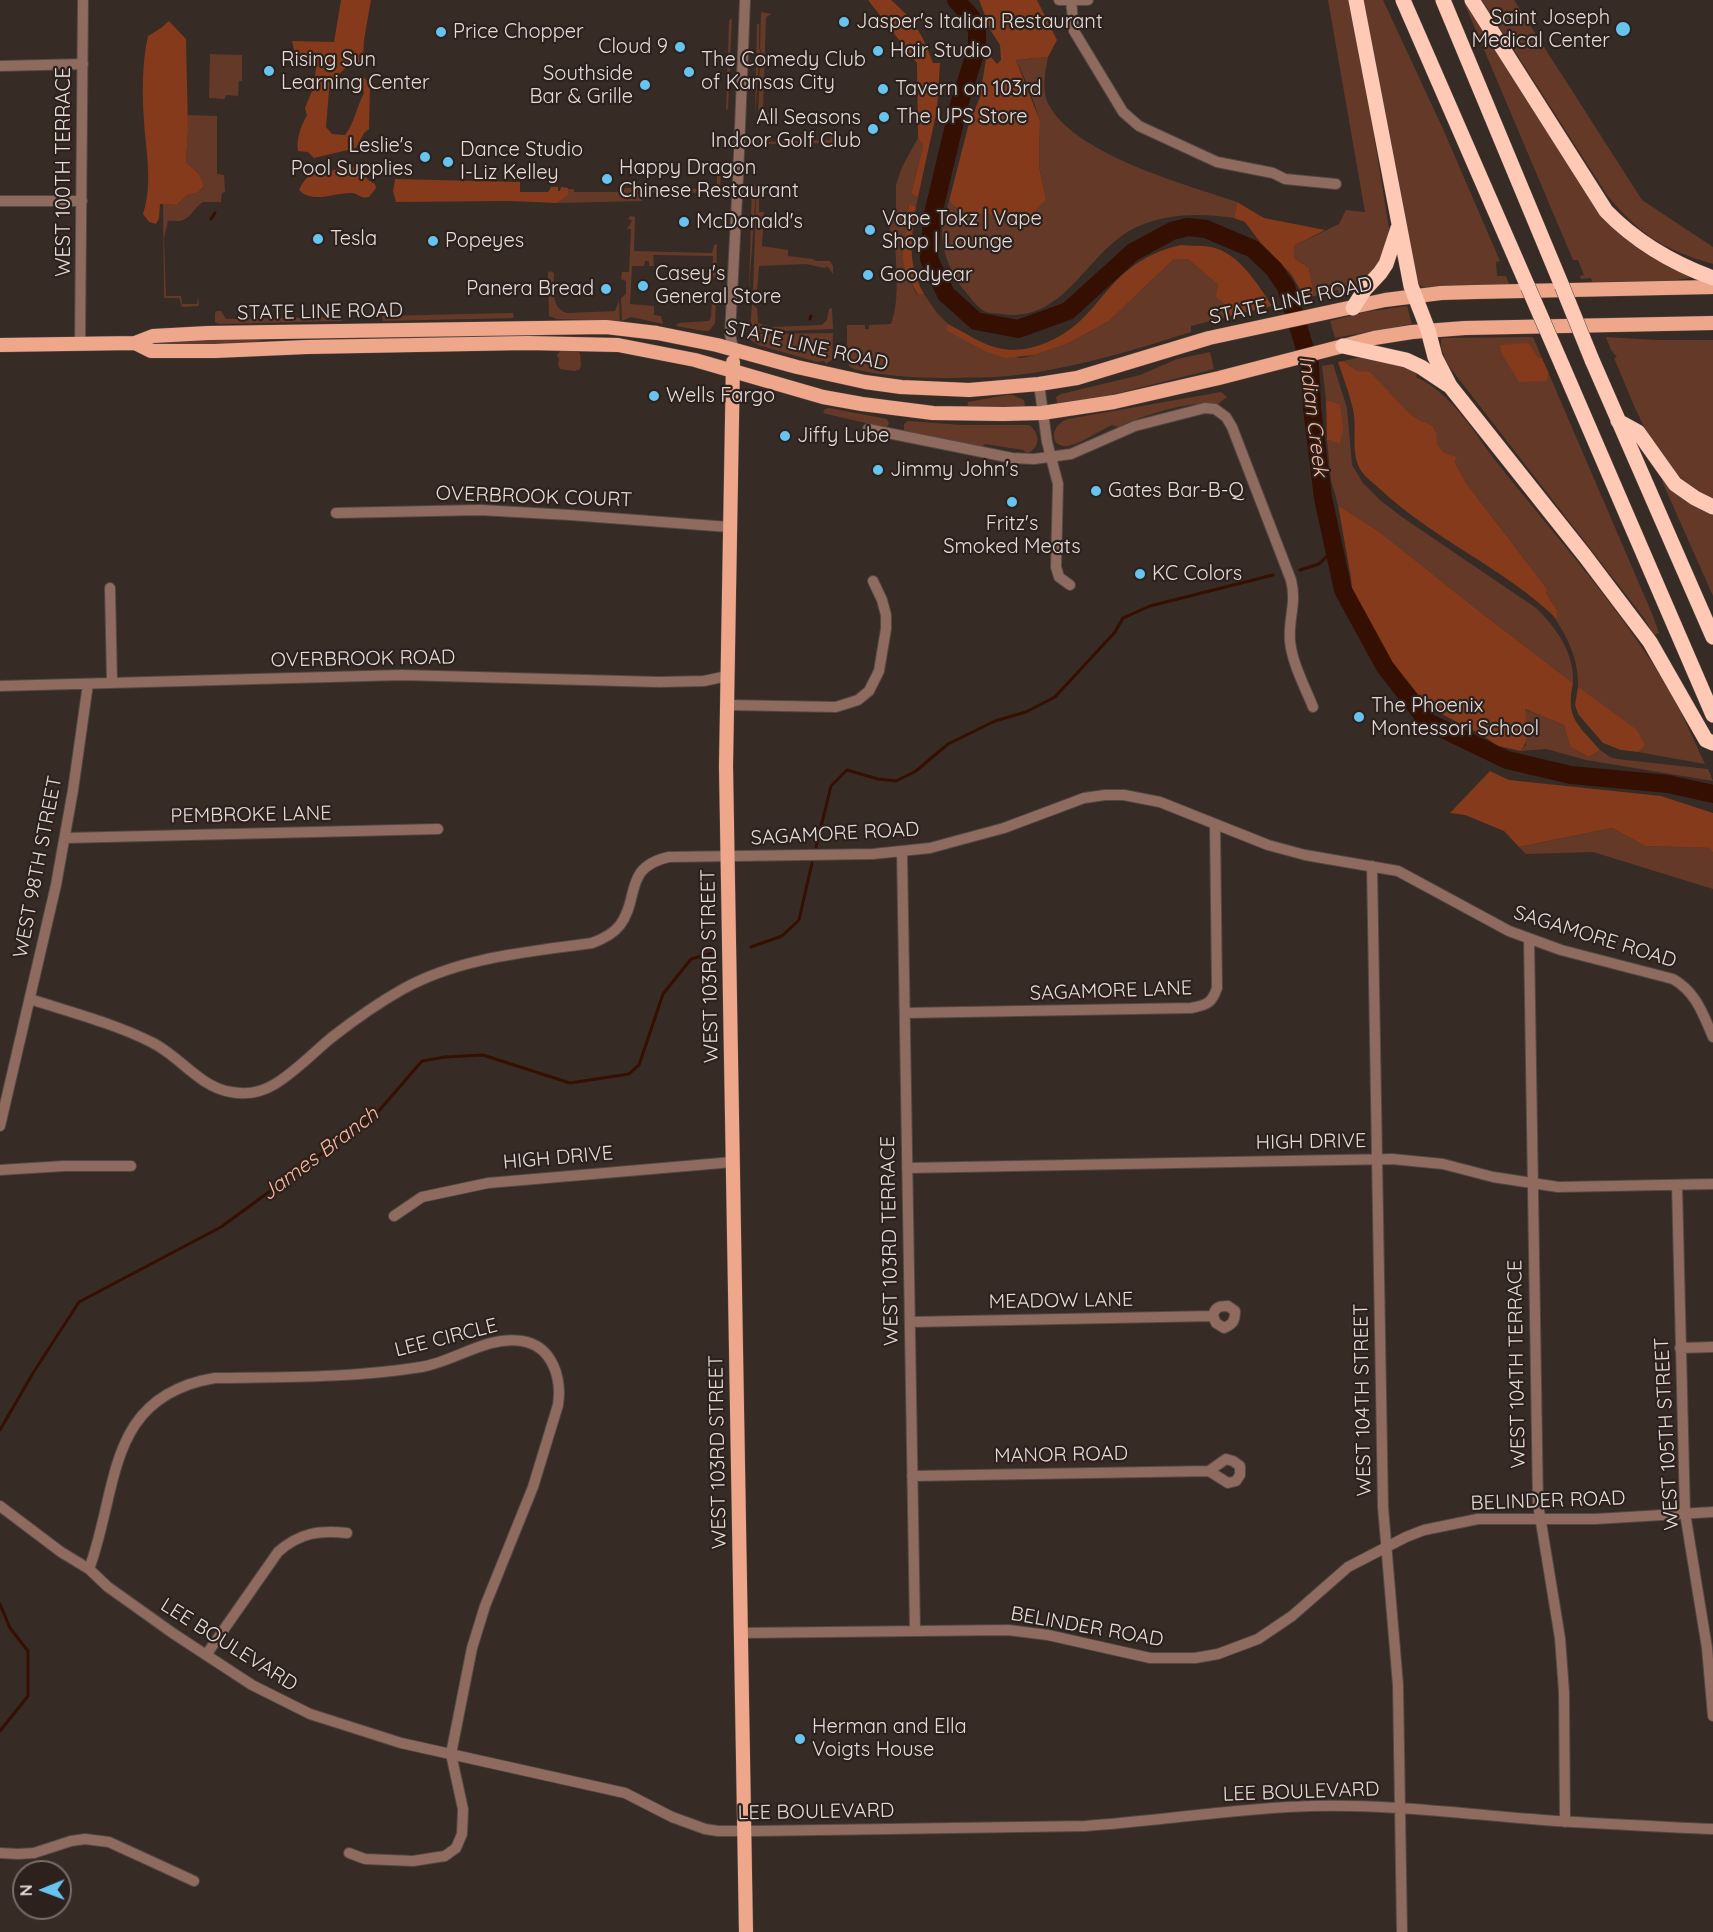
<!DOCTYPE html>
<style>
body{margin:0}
#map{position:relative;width:1713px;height:1932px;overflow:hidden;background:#372b26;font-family:Quicksand,sans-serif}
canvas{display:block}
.north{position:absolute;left:12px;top:1860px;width:60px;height:60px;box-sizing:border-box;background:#2c211c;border:2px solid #766c68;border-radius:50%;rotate:269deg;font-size:16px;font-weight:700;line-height:24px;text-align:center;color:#e4dcd9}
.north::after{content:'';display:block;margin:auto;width:21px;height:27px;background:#66c4ef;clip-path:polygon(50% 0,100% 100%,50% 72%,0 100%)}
</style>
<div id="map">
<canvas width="1713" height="1932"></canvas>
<div class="north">N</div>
</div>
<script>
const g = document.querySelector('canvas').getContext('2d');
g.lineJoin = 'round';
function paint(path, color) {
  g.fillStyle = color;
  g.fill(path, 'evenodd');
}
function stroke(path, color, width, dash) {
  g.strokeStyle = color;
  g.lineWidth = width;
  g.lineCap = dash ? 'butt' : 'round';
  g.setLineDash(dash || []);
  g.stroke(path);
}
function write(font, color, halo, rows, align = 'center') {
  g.font = font + ' Quicksand,sans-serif';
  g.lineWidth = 4.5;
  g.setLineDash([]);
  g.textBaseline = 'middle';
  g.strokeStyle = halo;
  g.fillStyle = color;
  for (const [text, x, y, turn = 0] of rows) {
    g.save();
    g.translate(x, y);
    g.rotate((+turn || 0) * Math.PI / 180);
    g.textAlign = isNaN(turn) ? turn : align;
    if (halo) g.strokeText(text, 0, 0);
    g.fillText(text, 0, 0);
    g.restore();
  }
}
paint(new Path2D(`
 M1328 0H1348L1363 69 1389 228C1387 263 1371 281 1339 295L1338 290 1314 296 1309 268 1294 258V246L1339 224 1346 210 1365 212Z
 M1363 0H1383L1443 129 1500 261 1496 262 1497 276H1506L1509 284 1423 287 1418 284Z
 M1463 0 1585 188 1690 275V278L1670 281 1592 282 1591 278 1581 279 1580 276 1584 275 1578 260H1573Z
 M1482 0H1514L1642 200 1713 247V264C1664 250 1640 235 1607 195Z
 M761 12 772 14 766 17 763 111 770 113 769 120H758L760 59 762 54 760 48Z
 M732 18 728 108 726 111 729 21Z
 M757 24H759V48L761 53 759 58 755 118Z
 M210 54 242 55V81H239L238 96 226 95 225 99 209 98Z
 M1048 57C1045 72 1041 93 1050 107 1079 156 1185 184 1237 202L1234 218C1202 213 1169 213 1139 226 1088 247 1067 324 1002 314 997 313 988 314 984 311 977 307 970 297 965 291 951 277 941 248 942 228 943 219 947 210 949 201L961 212 1046 199 1039 166 1040 121 1029 88 1016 60Z
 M187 115 217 116V174L224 175 225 192 222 193 221 202H203C195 207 191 217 183 220 178 222 173 220 168 221L164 238 166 296H181L182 304H197L198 296 199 306 182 307 179 298H164L163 204 177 205 187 195 199 192 203 188 198 173 186 162 188 131Z
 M833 131 834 153 832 143 761 144V149L759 148 758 134 762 135 763 142 830 140 831 132Z
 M918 138 923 146 911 194 918 197 916 207 909 203 902 256 905 271 917 295 924 294 937 313 948 324 947 330 984 351 1021 358 1035 355 1069 343 1109 321 1174 259H1188L1218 285 1222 301 1230 316 1191 326V332C1131 351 1072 369 1009 376 991 378 972 377 954 378 921 378 886 377 854 369L849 366 847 361V325H865V329H869V325L891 324C901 297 895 263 895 234H890L889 217 890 215 896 214V185L902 167Z
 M721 170 720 188 722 193 638 192 642 201 557 203 569 195 568 189H574V192H623L625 188 717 189V171Z
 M755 185 756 190 749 292 751 221 753 217 751 213 752 189Z
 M759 185V212H764L762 246 788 250V256L813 259 816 261H830L833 266V293V274L827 266 825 268 806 264 759 266 757 291 753 292 756 200Z
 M631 216 635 217 634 251 712 253 714 245 717 244 716 280 712 276 713 256 653 255 654 266H649V261H645L644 266H632L630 304 654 306V315L661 316 663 324 631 317 622 321 621 298 626 294V281L621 279 622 272H629L631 229H627L632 221 628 218Z
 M550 271 554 273C554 288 550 308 567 313L615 311 619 301 620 321 557 319 549 316 548 273Z
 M716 298 715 323 709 331H704L676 326 678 323 709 321 711 317 712 299Z
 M752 304 757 308 758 323 770 327 822 325 827 320 829 309 832 308 833 329 757 332 750 329Z
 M1407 306 1412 324 1335 338 1330 321 1365 312Z
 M217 311H221L226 319 341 317 342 321 219 324 215 322V313Z
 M513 313 514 318 383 321 382 316Z
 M750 332 757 334 833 333 832 360 826 364 824 361 817 362 758 345 748 338Z
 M1533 337 1542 358 1501 345V352L1547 381 1549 374 1653 616 1659 633 1654 635 1644 618 1448 365 1441 348V339L1444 338Z
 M1606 337 1656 340H1713V499C1655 471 1638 413 1614 358L1617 357 1611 350Z
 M260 338 261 341C225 347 190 345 154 345L155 342Z
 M561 350H574L580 353 581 366 579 370 574 371 560 369 558 365 559 359 557 355Z
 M1210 352 1214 369 1111 395 1057 404 1056 397 1061 394 1140 375 1177 359Z
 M1356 358H1385L1418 372 1416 377C1453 394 1474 433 1499 465 1554 534 1613 600 1660 675 1678 703 1691 734 1705 764L1638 752 1644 746 1578 687C1579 659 1567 636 1552 614L1556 618 1557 610 1546 593 1548 590 1466 483 1455 462 1456 457 1443 452 1436 445V432L1432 425 1421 421 1410 414 1370 373 1357 371 1343 361Z
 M1333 364 1347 408 1352 465 1363 483 1380 500 1402 517 1536 608C1556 627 1575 654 1573 683L1475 608 1381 533 1338 505 1331 480 1327 440 1340 442V404L1326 400 1322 366Z
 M1221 392 1227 397 1217 405C1195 398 1139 417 1118 427L1112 425C1101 430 1074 448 1064 446 1048 444 1052 424 1068 419Z
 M1006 395H1013L1024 400 1025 406 967 408 968 402Z
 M829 408 887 419 889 424 886 428 823 413 825 409Z
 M908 421 962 425H1029C1040 433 1041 447 1028 453L1023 450 985 444 982 447 904 432V424Z
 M1664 479 1713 510V596L1662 481Z
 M1524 709 1564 725 1570 747 1589 757 1600 750 1610 757 1617 759 1708 769 1713 781 1586 760 1546 749 1521 751 1526 745Z
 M1612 828 1645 846 1711 848 1713 853V889L1593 852 1526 854 1519 847Z`), '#653928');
paint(new Path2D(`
 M341 0H371L364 40 363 60 358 63 352 62 337 76 329 91 326 127 332 134 345 135C354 124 357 106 364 93L361 83 364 77 370 85 369 129 364 133 356 148 314 158 308 152 298 151C296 138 301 126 307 115L305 108 312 91 310 84 315 77 316 67 310 62 297 61 292 41 334 42Z
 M868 0H891C915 21 922 33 933 63H940L937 110 918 197 911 194 923 146 918 138 917 63Z
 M979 0H1037L1057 40 1048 57 1016 60 1040 121 1039 166 1046 199 1028 218 961 212 949 201 968 127 980 97 987 52 997 64 1001 60 1000 45 991 31Z
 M169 21 186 39 188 131 186 162 198 173 204 186 199 192 187 195 177 205 160 204 159 218 156 224 149 222 143 214C153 183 146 153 144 121 142 93 142 63 148 36L161 28Z
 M351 166 360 169 368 180 375 184 376 188 369 197C359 199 359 193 351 193 333 193 313 204 299 190 308 171 315 174 331 171 338 169 344 167 351 166Z
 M395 179 520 182V192H548L551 187H558V191H560L561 187 568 188 569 195 557 203 509 201 396 202 393 191Z
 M1237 202 1264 218 1325 230 1294 246V258L1309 268 1314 296 1305 298 1291 274 1260 242 1245 222 1234 218Z
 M909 203 916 207C911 242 907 262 924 294L918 295 905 271 902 256Z
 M1181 245C1191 246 1201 245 1211 247 1238 252 1258 284 1272 306L1230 316 1222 301 1216 297 1218 285 1188 259H1174L1109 321 1069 343 1035 355 1005 358 984 351 946 330 948 324C964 332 981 344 998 348 1027 355 1060 340 1081 320 1098 304 1110 284 1128 270 1144 257 1162 249 1181 245Z
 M1528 343 1538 357 1542 358 1549 374 1547 381 1519 382 1501 352 1500 345Z
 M1343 361 1357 371 1370 372 1410 414 1421 421 1432 425 1436 432 1437 445 1443 452 1457 457 1455 462 1466 483 1548 590 1546 593 1557 610V619C1504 568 1433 539 1380 489 1372 482 1362 475 1358 465 1352 450 1356 432 1354 415 1351 397 1344 380 1338 362Z
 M1326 400 1340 404 1343 429 1340 443 1327 440Z
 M1338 505 1381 533 1475 608 1573 683C1565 719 1579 725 1600 750L1589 757 1570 747 1564 725 1525 709C1526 723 1531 738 1521 751L1498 746 1482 735 1428 707 1416 695 1368 630 1353 601 1351 578Z
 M1578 687 1637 730 1645 746 1638 752 1621 750 1603 743 1578 714 1575 705Z
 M1490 771 1509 780 1661 796 1713 813V853L1710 848 1645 846 1612 828 1519 847 1504 831 1465 815 1450 813Z`), '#843a1b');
stroke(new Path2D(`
 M211 219 215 213
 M810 319 811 316
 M1300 570 1319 564 1334 549
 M816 847 831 786 847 770 878 779 896 781 916 771 948 744 995 721 1026 712 1055 697 1115 632 1123 618 1150 606 1273 575
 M751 947 782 936 799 920 812 863
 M0 1430 33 1373 79 1302 221 1227 377 1113 422 1061 445 1057 483 1055 570 1083 629 1074 639 1065 663 994 691 959 713 953
 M0 1604 10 1628 28 1651V1696L0 1731`), '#350f01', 3);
stroke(new Path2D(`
 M956 0 972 18 977 31V47L959 105 932 218 929 259 946 294 976 321 1018 329 1068 311 1133 252 1172 231 1188 227 1206 229 1253 249 1274 269 1286 287 1310 365 1312 408 1323 498 1343 590 1385 667 1428 722 1507 760 1571 775 1668 784 1713 794`), '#350f01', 18);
const minor = new Path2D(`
 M1059 0H1088
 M1071 0 1074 31 1123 112 1139 126 1217 162 1273 173 1285 179 1336 184
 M0 66 83 64
 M0 201H82
 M80 344 83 0
 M733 348 730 334 738 178 745 0
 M1039 384 1047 442 1058 484 1056 567 1059 577 1070 585
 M868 429 1012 458 1034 459 1071 454 1135 426 1205 408 1215 409 1226 417 1232 427 1291 580C1297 604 1288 618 1290 641 1292 663 1305 687 1313 707
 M336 513 480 510 570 515 729 527
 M110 588 112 682
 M0 686 402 675 659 682 704 681 727 676
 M727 705 836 707 858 700 869 691 879 671 886 629V615L882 600 873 581
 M65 838 438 829
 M902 851 915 1631
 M1372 866 1383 1507 1398 1685 1402 1932
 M1529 939 1538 1504 1560 1638 1564 1692 1565 1822
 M30 999C70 1012 113 1023 151 1042 179 1055 199 1087 231 1092 246 1095 262 1092 275 1084 295 1072 313 1053 331 1038 354 1020 378 1003 403 989 461 957 528 952 592 943 603 939 613 934 620 925 640 898 623 867 669 857L873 854 930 848 1004 828 1084 798 1105 795H1124L1160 802 1268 845 1305 855 1398 871 1509 931 1561 950 1673 979C1696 992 1703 1014 1713 1037
 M905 1013 1191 1008C1207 1005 1212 1003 1217 988L1215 825
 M0 1126 56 885 73 790 88 684
 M907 1168 1392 1159 1443 1164 1493 1177 1558 1187 1713 1184
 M0 1170 64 1166H131
 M1677 1185 1685 1513 1707 1648 1713 1716
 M394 1216 422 1197 488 1183 733 1162
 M910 1322 1213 1316 1216 1323 1224 1328C1233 1324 1235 1321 1235 1311L1228 1306C1219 1306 1215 1307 1213 1316
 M1680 1348 1713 1347
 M912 1476 1209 1471 1228 1483 1236 1481 1240 1475V1466L1233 1461 1226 1459 1209 1471
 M0 1506 61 1552 89 1569 108 1587 174 1634 252 1685 310 1714 401 1743 625 1793 672 1817 705 1829 718 1831H756L1085 1826C1161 1821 1236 1808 1312 1806 1385 1804 1458 1813 1531 1819 1591 1824 1652 1826 1713 1829
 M89 1569C119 1489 105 1396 215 1378 283 1377 353 1378 421 1367 454 1362 487 1335 522 1341 553 1346 562 1379 558 1405L533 1487 485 1606 472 1648 451 1754 463 1809 462 1834 456 1848 445 1856 413 1861 365 1859 349 1853
 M741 1633 1008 1630 1048 1635 1150 1658H1195L1218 1654 1258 1639 1292 1616 1348 1567 1406 1537 1424 1530 1478 1519H1595L1713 1512
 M206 1655 278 1552C299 1533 319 1530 347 1533
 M0 1853 18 1854 34 1853 71 1841 85 1839 109 1842 194 1881`);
const major = new Path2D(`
 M135 343 151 351H215L307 347 527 343 618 345 695 360 823 397 862 404 933 413 1003 414 1042 413 1114 402 1219 378 1374 338 1412 332 1465 328 1713 323
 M0 345 135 343 153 336 208 333 606 327 657 333 717 345 797 367 865 382 901 387 969 390 1039 384 1077 378 1209 338 1385 300 1441 293 1475 292 1713 287
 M733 362 726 766 746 1932`);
const highway = new Path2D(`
 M1356 0 1411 286 1428 330 1435 357 1450 386 1585 556 1650 642 1706 740 1713 743
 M1403 0 1528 287
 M1443 0 1562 286
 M1472 0 1606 211C1637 243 1672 263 1713 278
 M1353 308 1365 289 1380 273 1386 264 1398 228
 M1343 346 1406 360 1421 367 1448 385
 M1592 360 1713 637
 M1562 365 1713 715
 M1618 421 1638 432 1675 484 1695 498 1713 507`);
stroke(minor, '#534743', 12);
stroke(major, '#534743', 15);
stroke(highway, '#534743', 16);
stroke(minor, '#8e6b5e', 10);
stroke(major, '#efa78b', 14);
stroke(highway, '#fec9b5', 15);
const highwayBridge = new Path2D(`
 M1562 286 1592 360
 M1528 287 1562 365`);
stroke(highwayBridge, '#534743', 16, []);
stroke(highwayBridge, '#fec9b5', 15);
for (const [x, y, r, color] of [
 [844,22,6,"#66c4ef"],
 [1623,29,8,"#66c4ef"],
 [441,32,6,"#66c4ef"],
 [680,47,6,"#66c4ef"],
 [878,51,6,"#66c4ef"],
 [269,71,6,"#66c4ef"],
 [689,72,6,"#66c4ef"],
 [645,85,6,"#66c4ef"],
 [883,89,6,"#66c4ef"],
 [884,117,6,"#66c4ef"],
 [873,129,6,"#66c4ef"],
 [425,157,6,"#66c4ef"],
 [448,162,6,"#66c4ef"],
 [607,179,6,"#66c4ef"],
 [684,222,6,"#66c4ef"],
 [870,230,6,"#66c4ef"],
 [318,239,6,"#66c4ef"],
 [433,241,6,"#66c4ef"],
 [868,275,6,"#66c4ef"],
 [643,286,6,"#66c4ef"],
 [606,289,6,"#66c4ef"],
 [654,396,6,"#66c4ef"],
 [785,436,6,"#66c4ef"],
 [878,470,6,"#66c4ef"],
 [1096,491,6,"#66c4ef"],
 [1012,502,6,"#66c4ef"],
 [1140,574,6,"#66c4ef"],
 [1359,717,6,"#66c4ef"],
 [800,1739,6,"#66c4ef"]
]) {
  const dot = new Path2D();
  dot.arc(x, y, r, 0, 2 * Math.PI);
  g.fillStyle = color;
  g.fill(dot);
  stroke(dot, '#2c211c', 2);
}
write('20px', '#e4dcd9', '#2c211c', [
 ["Saint Joseph",1610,18,"right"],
 ["Medical Center",1610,41,"right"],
 ["Jasper's Italian Restaurant",856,22],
 ["Price Chopper",453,32],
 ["Cloud 9",668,47,"right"],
 ["Hair Studio",890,51],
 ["Rising Sun",281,60],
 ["Learning Center",281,83],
 ["The Comedy Club",701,60],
 ["of Kansas City",701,83],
 ["Southside",633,74,"right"],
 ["Bar & Grille",633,97,"right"],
 ["Tavern on 103rd",895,89],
 ["The UPS Store",896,117],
 ["All Seasons",861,118,"right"],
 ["Indoor Golf Club",861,141,"right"],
 ["Leslie's",413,146,"right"],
 ["Pool Supplies",413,169,"right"],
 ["Dance Studio",460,150],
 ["I-Liz Kelley",460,173],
 ["Happy Dragon",619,168],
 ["Chinese Restaurant",619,191],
 ["Vape Tokz | Vape",882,219],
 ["Shop | Lounge",882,242],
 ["McDonald's",696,222],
 ["Tesla",330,239],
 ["Popeyes",445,241],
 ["Casey's",655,274],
 ["General Store",655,297],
 ["Goodyear",880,275],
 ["Panera Bread",594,289,"right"],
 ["Wells Fargo",666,396],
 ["Jiffy Lube",797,436],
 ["Jimmy John's",890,470],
 ["Gates Bar-B-Q",1108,491],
 ["Fritz's",1012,524,"center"],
 ["Smoked Meats",1012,547,"center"],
 ["KC Colors",1152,574],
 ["The Phoenix",1371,706],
 ["Montessori School",1371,729],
 ["Herman and Ella",812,1727],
 ["Voigts House",812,1750]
], 'left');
write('20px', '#e4dcd9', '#2c211c', [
 ["WEST 100TH TERRACE",64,172,-90],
 ["STATE LINE ROAD",1291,301,-12],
 ["STATE LINE ROAD",320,312,-1],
 ["STATE LINE ROAD",807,346,13],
 ["OVERBROOK COURT",534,497,2],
 ["OVERBROOK ROAD",363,659,-1],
 ["PEMBROKE LANE",251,815,-1],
 ["SAGAMORE ROAD",835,834,-3],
 ["WEST 98TH STREET",38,867,-79],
 ["SAGAMORE ROAD",1595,937,17],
 ["WEST 103RD STREET",710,966,-91],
 ["SAGAMORE LANE",1111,991,-2],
 ["HIGH DRIVE",1311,1142,-1],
 ["HIGH DRIVE",558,1158,-5],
 ["WEST 103RD TERRACE",890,1241,-91],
 ["MEADOW LANE",1061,1301,-1],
 ["LEE CIRCLE",446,1338,-14],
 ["WEST 104TH TERRACE",1517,1364,-91],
 ["WEST 104TH STREET",1363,1400,-91],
 ["WEST 105TH STREET",1667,1434,-93],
 ["WEST 103RD STREET",718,1452,-91],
 ["MANOR ROAD",1061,1455,-1],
 ["BELINDER ROAD",1548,1501,-2],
 ["BELINDER ROAD",1087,1627,10],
 ["LEE BOULEVARD",229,1645,32],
 ["LEE BOULEVARD",1301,1792,-2],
 ["LEE BOULEVARD",816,1812,-1]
]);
write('italic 21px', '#f8b79d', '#2c211c', [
 ["Indian Creek",1313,416,83],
 ["James Branch",320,1154,-37]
]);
</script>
